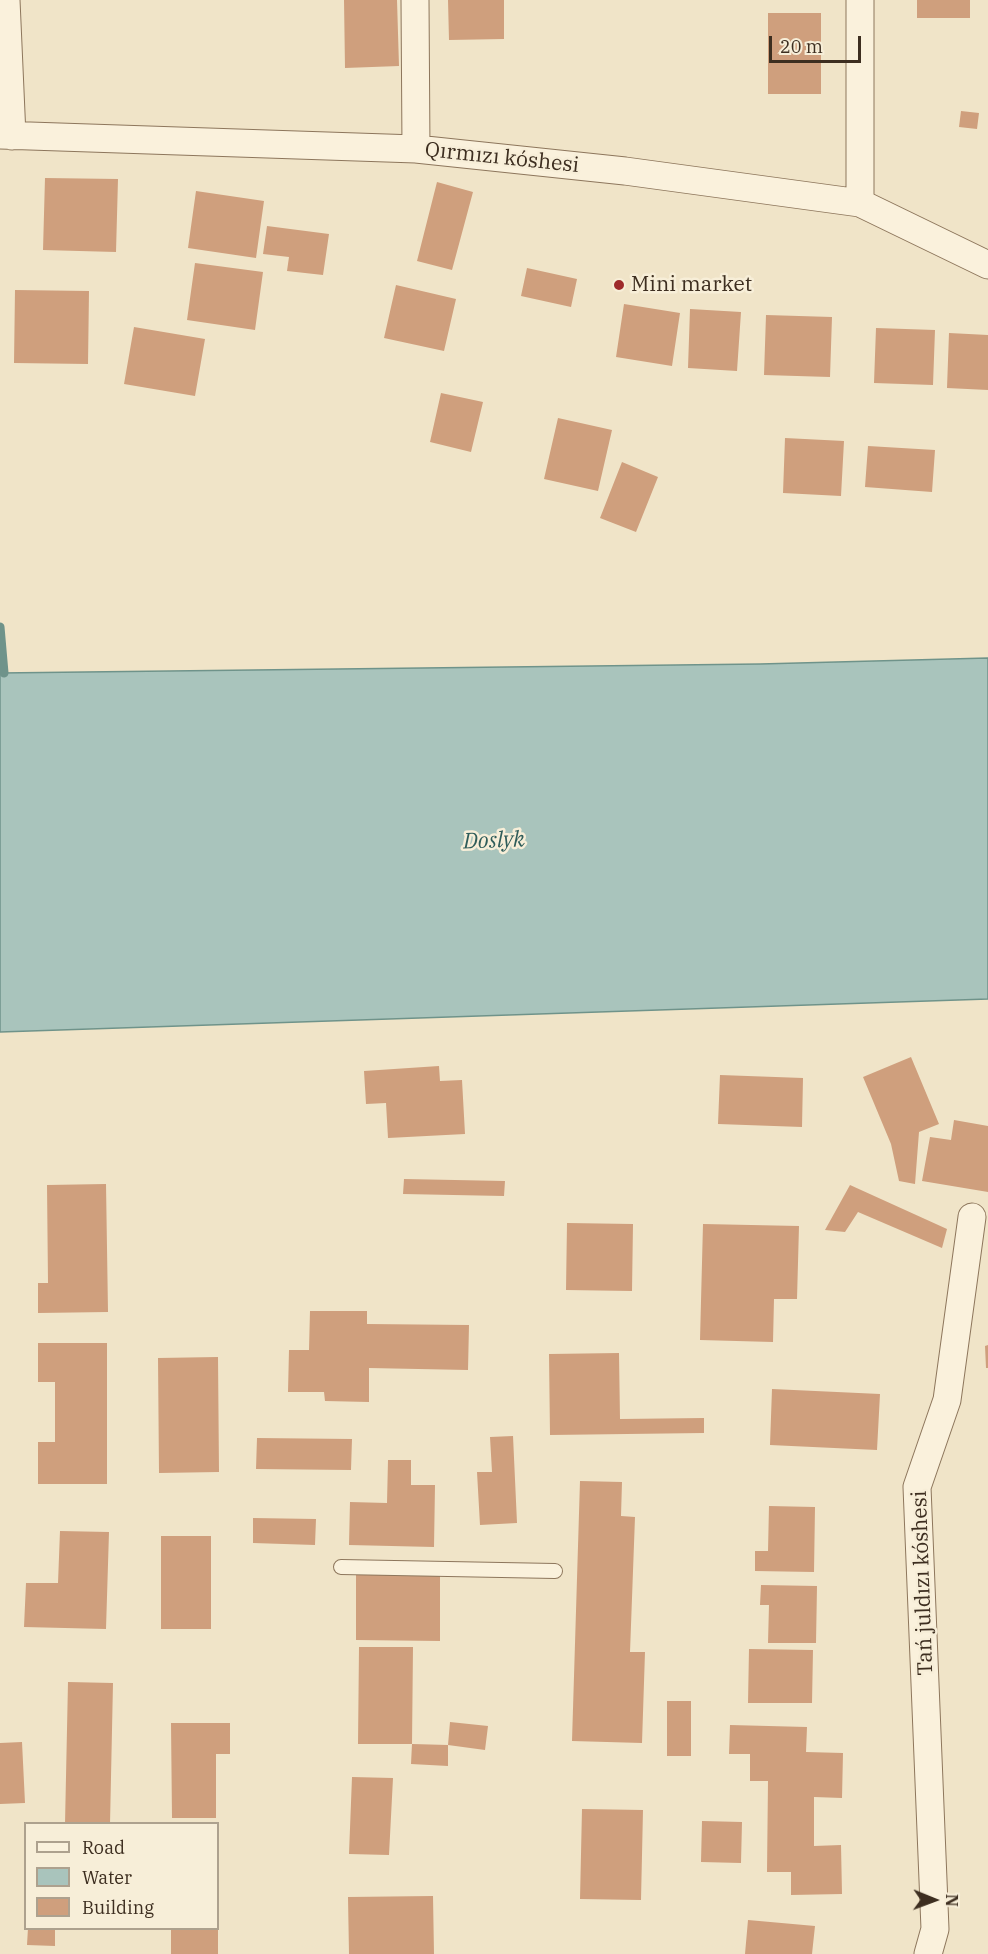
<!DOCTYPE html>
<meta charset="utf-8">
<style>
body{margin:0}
#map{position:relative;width:988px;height:1954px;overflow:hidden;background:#f0e4c8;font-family:"IBM Plex Serif",serif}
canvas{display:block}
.legend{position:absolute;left:24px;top:1822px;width:195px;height:108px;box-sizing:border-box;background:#f7eed8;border:2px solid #ada18e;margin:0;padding:8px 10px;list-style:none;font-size:18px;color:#3d2e20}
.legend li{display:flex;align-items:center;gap:12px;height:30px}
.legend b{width:30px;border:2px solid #ada18e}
.north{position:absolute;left:904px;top:1870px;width:60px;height:60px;-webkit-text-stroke:4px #f7eed8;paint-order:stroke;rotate:91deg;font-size:16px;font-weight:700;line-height:24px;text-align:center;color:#3d2e20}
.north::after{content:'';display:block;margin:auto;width:21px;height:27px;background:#3d2e20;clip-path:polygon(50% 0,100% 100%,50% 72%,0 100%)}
.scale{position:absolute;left:769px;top:36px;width:92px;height:27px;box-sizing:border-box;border:3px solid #3d2e20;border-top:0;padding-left:8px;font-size:18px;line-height:21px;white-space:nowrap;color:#3d2e20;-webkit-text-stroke:4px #f7eed8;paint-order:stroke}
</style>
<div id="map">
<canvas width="988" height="1954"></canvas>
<ul class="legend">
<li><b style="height:8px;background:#faf1dc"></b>Road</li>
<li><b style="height:16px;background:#a9c4bc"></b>Water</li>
<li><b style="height:16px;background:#cf9f7d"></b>Building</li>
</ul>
<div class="north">N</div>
<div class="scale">20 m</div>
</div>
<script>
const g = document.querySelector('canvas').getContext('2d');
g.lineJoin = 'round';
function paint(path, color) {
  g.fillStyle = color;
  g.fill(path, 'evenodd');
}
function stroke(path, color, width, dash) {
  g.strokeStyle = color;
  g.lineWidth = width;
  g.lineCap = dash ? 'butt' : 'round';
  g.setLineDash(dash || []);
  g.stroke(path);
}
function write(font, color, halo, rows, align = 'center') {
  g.font = font + ' "IBM Plex Serif",serif';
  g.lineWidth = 5;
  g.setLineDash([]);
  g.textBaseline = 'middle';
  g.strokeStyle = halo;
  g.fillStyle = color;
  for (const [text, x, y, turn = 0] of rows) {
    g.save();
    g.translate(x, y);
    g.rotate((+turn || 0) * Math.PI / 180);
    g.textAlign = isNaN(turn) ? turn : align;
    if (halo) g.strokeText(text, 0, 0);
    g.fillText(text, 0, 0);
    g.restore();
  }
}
const water = new Path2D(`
 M988 658V999L0 1032V673L760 664Z`);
paint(water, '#a9c4bc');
stroke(water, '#6f938a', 1.5);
stroke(new Path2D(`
 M0 627 4 673`), '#6f938a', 9);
paint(new Path2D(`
 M344 0H397L399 66 345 68Z
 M448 0H504V39L449 40Z
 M917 0H970V18H917Z
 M768 13H821V94H768Z
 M961 111 979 113 977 129 959 127Z
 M45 178 118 179 116 252 43 250Z
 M437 182 473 192 452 270 417 261Z
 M196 191 264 201 256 258 188 248Z
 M267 226 329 234 323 275 287 271 289 257 263 254Z
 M195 263 263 272 255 330 187 320Z
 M527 268 577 279 571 307 521 296Z
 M396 285 456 299 444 351 384 338Z
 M15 290 89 291 88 364 14 363Z
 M624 304 680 313 672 366 616 357Z
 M690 309 741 312 737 371 688 368Z
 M766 315 832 317 830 377 764 375Z
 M134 327 205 339 195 396 124 384Z
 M876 328 935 330 933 385 874 383Z
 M949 333 988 335V390L947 388Z
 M441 393 483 402 471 452 430 442Z
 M558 418 612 430 598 491 544 479Z
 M785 438 844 441 841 496 783 493Z
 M868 446 935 450 932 492 865 487Z
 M622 462 658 477 636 532 600 518Z
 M911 1057 939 1124 919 1132 915 1184 899 1181 891 1144 863 1077Z
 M439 1066 440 1081 462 1080 465 1134 388 1138 386 1103 366 1104 364 1071Z
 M720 1075 803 1078 802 1127 718 1124Z
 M954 1120 988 1126V1192L922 1181 930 1137 951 1140Z
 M404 1179 505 1181 504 1196 403 1194Z
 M106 1184 108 1312 38 1313V1283H48L47 1185Z
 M850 1185 947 1229 942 1248 858 1212 845 1232 825 1230Z
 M567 1223 633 1224 632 1291 566 1290Z
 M703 1224 799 1226 797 1299H774L773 1342 700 1340Z
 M310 1311H367V1324L469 1325 468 1370 369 1368V1402L325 1401 324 1392H288L289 1350H309Z
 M38 1343H107V1484H38V1442H55V1382H38Z
 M988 1345V1368H986L985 1346Z
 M619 1353 620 1419 704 1418V1433L550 1435 549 1354Z
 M218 1357 219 1472 159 1473 158 1358Z
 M772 1389 880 1394 877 1450 770 1445Z
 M513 1436 517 1523 480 1525 477 1472H492L490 1437Z
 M257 1438 352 1439 351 1470 256 1469Z
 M388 1460H411V1485H435L434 1547 349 1545 350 1502 387 1503Z
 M580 1481 622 1482 621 1516 635 1517 630 1652H645L642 1743 572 1741Z
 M769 1506 815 1507 814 1572 755 1571V1551H768Z
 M253 1518 316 1519 315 1545 253 1543Z
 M60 1531 109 1532 106 1629 24 1627 26 1583H58Z
 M161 1536H211V1629H161Z
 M356 1574 440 1575V1641L356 1640Z
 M761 1585 817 1586 816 1643H768L769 1605H760Z
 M359 1647H413L412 1744H358Z
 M749 1649 813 1650 812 1703H748Z
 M68 1682 113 1683 110 1824H65Z
 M667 1701H691V1756H667Z
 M450 1722 488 1726 485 1750 448 1745Z
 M171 1723H230V1754H216V1818H172Z
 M730 1725 807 1727 806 1752 843 1753 842 1798 814 1797V1846L841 1845 842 1894 791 1895V1872H767L768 1781H750V1754H729Z
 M22 1742 25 1803 0 1804V1743Z
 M412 1744 448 1745V1766L411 1764Z
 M352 1777 393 1778 389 1855 349 1854Z
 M582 1809 643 1810 641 1900 580 1899Z
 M702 1821 742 1822 741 1863 701 1862Z
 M433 1896 434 1954H349L348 1897Z
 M748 1920 815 1926 812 1954H745Z
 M28 1928H55V1946L27 1945Z
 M171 1928H218V1954H171Z`), '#cf9f7d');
const service = new Path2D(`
 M341 1567 555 1571`);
const minor = new Path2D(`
 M6 0 12 136
 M415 0 416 149
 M0 135 416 149 625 171 860 203 988 265
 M860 203V0
 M928 1954 935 1929 917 1487 947 1400 972 1217`);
stroke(service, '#8d765c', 16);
stroke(minor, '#8d765c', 29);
stroke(service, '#faf1dc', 14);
stroke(minor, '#faf1dc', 27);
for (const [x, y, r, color] of [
 [619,285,6,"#9e2a2b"]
]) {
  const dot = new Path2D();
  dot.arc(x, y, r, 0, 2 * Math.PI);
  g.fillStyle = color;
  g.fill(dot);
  stroke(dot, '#f7eed8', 2);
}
write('21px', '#3d2e20', '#f7eed8', [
 ["Qırmızı kóshesi",502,158,6],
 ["Tań juldızı kóshesi",923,1583,-92]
]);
write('21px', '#3d2e20', '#f7eed8', [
 ["Mini market",631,285]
], 'left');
write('italic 22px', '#2f5d5a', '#f7eed8', [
 ["Doslyk",494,841,-2]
]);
</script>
